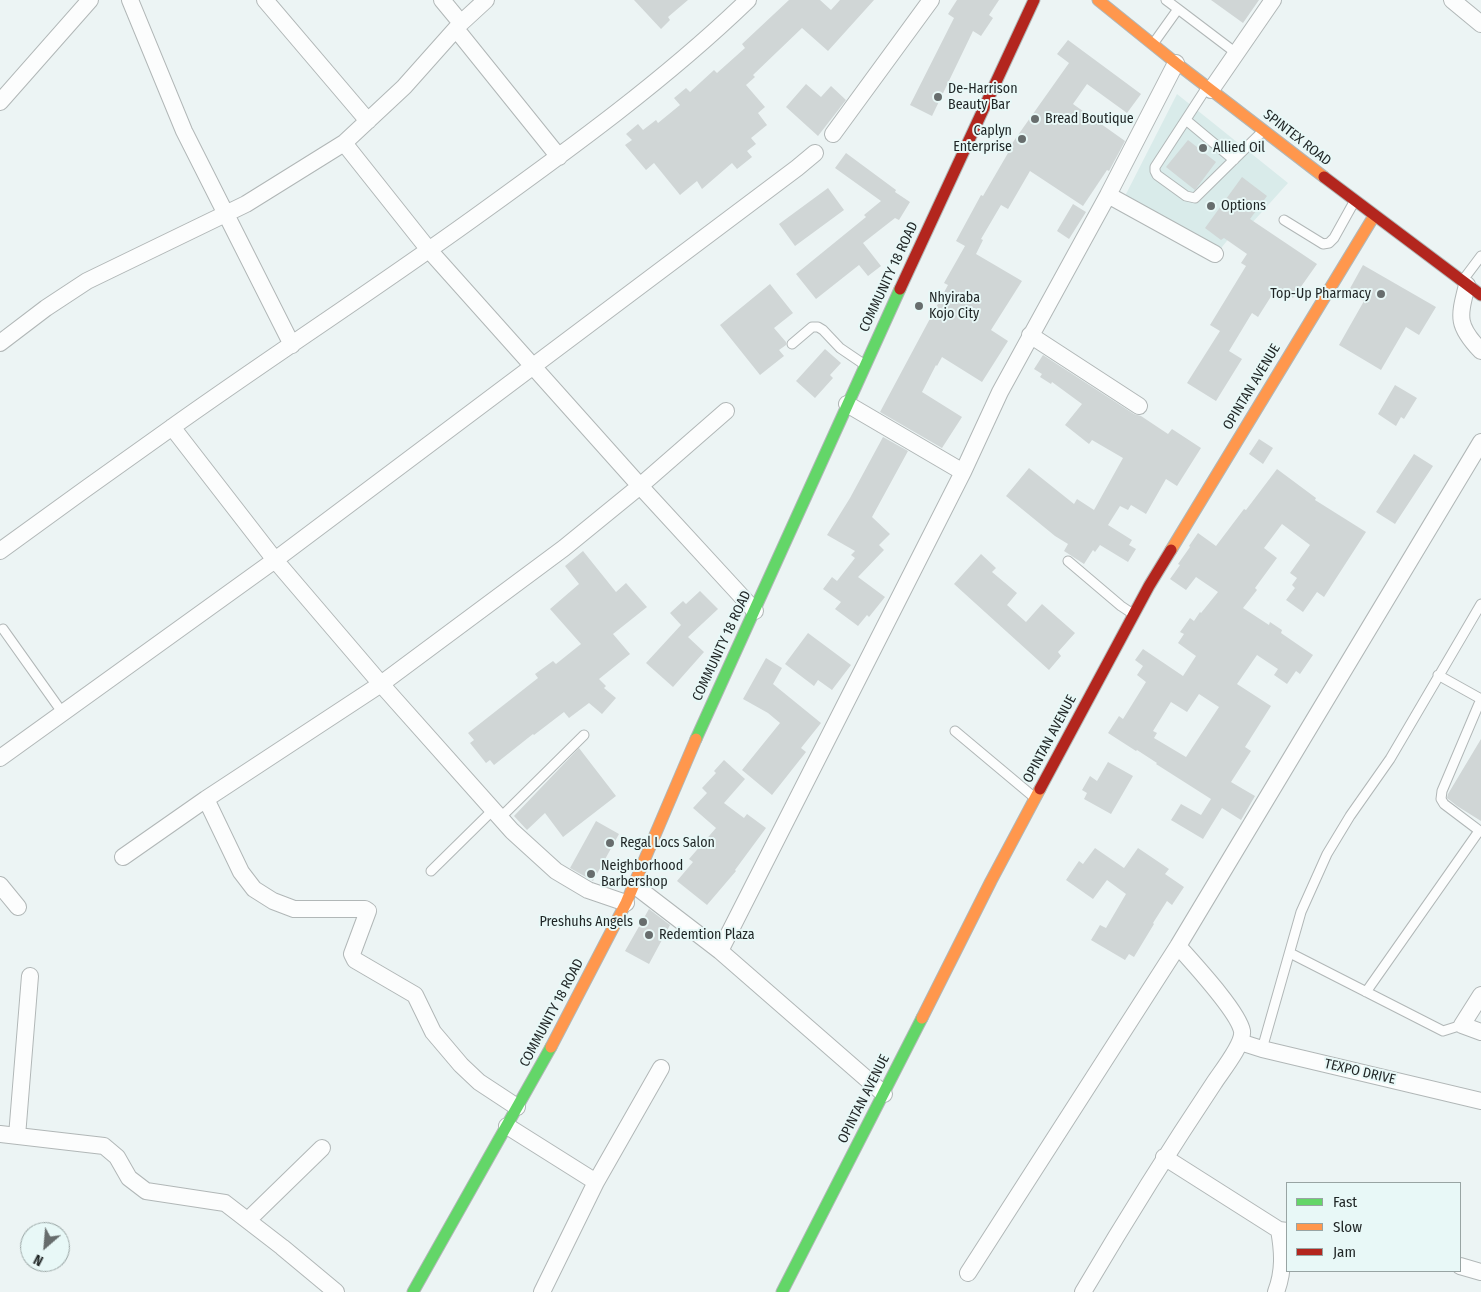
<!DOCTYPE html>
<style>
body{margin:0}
#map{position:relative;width:1481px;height:1292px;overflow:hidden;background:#ecf4f4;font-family:"Fira Sans Condensed",sans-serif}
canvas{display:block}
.legend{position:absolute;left:1286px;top:1182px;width:175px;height:90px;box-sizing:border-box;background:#e8f8f7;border:1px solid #98a4a3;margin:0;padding:6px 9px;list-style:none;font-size:15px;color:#1f2525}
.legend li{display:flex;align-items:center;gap:10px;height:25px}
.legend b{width:25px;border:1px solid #98a4a3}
.north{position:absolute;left:20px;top:1222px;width:50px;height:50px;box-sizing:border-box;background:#e8f8f7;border:1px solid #98a4a3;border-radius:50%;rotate:207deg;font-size:14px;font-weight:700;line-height:20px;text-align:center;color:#1f2525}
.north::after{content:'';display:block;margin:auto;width:18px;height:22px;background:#676d6d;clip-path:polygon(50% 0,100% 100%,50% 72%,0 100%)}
</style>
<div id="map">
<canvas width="1481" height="1292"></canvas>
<ul class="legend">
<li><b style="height:6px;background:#63d668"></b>Fast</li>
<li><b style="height:6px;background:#ff974d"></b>Slow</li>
<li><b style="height:6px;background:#b3261e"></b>Jam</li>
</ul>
<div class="north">N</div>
</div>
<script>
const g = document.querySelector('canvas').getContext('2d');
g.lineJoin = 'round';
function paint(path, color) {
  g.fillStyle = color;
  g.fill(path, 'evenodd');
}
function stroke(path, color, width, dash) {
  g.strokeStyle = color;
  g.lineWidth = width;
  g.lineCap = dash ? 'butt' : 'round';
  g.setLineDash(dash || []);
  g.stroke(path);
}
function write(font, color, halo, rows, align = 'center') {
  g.font = font + ' "Fira Sans Condensed",sans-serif';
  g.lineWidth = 4;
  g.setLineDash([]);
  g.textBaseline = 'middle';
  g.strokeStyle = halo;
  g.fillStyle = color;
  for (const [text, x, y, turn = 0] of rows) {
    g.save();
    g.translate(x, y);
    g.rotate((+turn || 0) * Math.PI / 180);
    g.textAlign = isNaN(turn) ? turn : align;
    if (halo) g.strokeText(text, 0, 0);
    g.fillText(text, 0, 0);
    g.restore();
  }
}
paint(new Path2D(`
 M1177 94 1288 183 1251 224 1242 222 1218 252 1125 196Z`), '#d9ebea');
paint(new Path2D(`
 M634 0H688L668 17 670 20 661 29Z
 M789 0H820L831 10 840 0H874L828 51 802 28 753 75 755 77 746 85 765 107 758 113 767 125 751 138 756 144 747 151 752 157 737 169 732 163 702 189 697 181 680 195 654 163 646 170 625 145 632 140 626 134 638 124 643 130 656 120 658 123 680 105 674 98 686 88 690 92 714 70 717 73 745 48 742 44Z
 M957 0H999L989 15 993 18 981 36 973 31 932 116 910 105 954 18 948 14Z
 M1211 0H1259L1243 23Z
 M1068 40 1141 94 1127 113 1087 84 1073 104 1125 141 1109 171 1107 170 1083 206 1030 171 1008 209 1001 205 981 239 983 240 976 254 1022 281 991 330 1008 341 982 382 942 357 937 366 936 365 922 392 962 417 942 448 880 412 948 285 944 283 965 246 956 241 981 195 983 196 1008 153 1006 152 1069 63 1057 54Z
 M806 84 821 97 831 86 846 100 818 136 786 107Z
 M1188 140 1216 162 1195 190 1166 167Z
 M846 153 896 190 895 192 910 202 899 220 895 218 863 243 881 266 868 276 859 265 816 299 796 274 866 217 864 215 881 201 835 168Z
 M1242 177 1267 196 1250 219 1317 264 1293 298 1277 287 1258 317 1252 313 1229 351 1242 359 1216 401 1187 383 1220 331 1210 325 1246 266 1241 263 1247 254 1224 238 1221 240 1205 228Z
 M828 188 844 210 795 246 779 224Z
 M1073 204 1086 212 1069 239 1057 231Z
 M1363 265 1436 307 1419 335 1406 327 1381 370 1339 345 1364 301 1348 292Z
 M770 284 793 313 774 328 786 342V345L779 350 784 356 760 375 720 325Z
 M825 349 841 363 830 375 833 378 815 398 796 381Z
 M1043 355 1134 414 1141 416 1168 434 1172 429 1201 448 1177 486 1166 479 1146 514 1131 505 1128 510 1120 506 1108 525 1132 540 1129 545 1136 549 1128 562 1100 545 1095 552 1093 550 1084 564 1064 551 1068 544 1055 536 1006 496 1029 468 1074 504 1077 499 1094 510 1123 458 1092 440 1089 444 1065 425 1082 404 1052 382 1051 384 1040 377 1042 374 1034 369Z
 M1395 385 1417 398 1404 419 1401 417 1396 426 1378 414Z
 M883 437 908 451 872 517 890 534 879 545 884 550 858 577 885 597 869 617 867 615 858 626 835 609 841 602 823 589 832 577 837 581 855 558 851 555 855 551 827 535 850 498Z
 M1259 439 1273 448 1263 464 1249 454Z
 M1414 454 1433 466 1395 524 1376 512Z
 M1277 469 1316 498 1315 500 1366 532 1324 597 1317 592 1303 612 1286 600 1295 588 1292 585 1297 578 1290 573 1310 545 1282 524 1264 548 1277 558 1255 588 1257 590 1243 608 1269 625 1270 622 1282 630 1281 633 1313 655 1300 674 1296 671 1287 684 1274 675 1278 669 1257 655 1237 684 1271 706 1245 747 1251 751 1231 782 1255 796 1241 820 1222 808 1203 839 1171 820 1181 804 1201 815 1211 799 1156 764 1157 763 1137 750 1136 751 1108 733 1119 716 1123 719 1146 682 1137 675 1143 666 1135 660 1143 649 1183 676 1196 656 1178 643 1184 634 1180 632 1190 618 1194 621 1200 612 1201 613 1218 592 1196 577 1186 590 1170 579 1180 565 1178 564 1190 547 1189 546 1198 533 1216 546 1244 509 1246 510ZM1199 694 1219 707 1186 757 1154 738 1157 733 1153 731 1171 702 1187 712Z
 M583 551 616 592 626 583 647 607 613 634 630 654 599 679 606 686 604 688 616 698 602 714 589 703 569 718 564 712 534 735 533 734 494 765 490 760 486 763 470 743 474 740 468 733 538 678 535 674 553 661 556 664 581 644 550 609 579 584 565 566Z
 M981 554 996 568 992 572 1017 593 1007 605 1026 622 1042 604 1075 633 1058 652 1061 656 1049 670 954 584Z
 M700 591 718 609 688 637 704 652 673 687 646 663 681 625 670 613 683 601 686 604Z
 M808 633 851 665 832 690 818 680 814 686 785 664Z
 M766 658 782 668 773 684 821 723 801 748 806 752 772 795 742 770 780 723 768 713 743 699Z
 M1481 739V821L1457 806 1447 798 1448 794Z
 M579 748 616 796 563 837 545 813 527 830 514 816Z
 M724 760 745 779 724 803 744 818 747 814 766 828 735 870 736 871 707 905 677 881 693 862 689 859 716 828 693 808 707 793 702 788 716 773 714 771Z
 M1108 762 1133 776 1111 814 1084 799 1087 793 1082 790 1090 776 1097 781Z
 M596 821 619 834 593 881 570 868Z
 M1095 848 1124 868 1138 848 1169 869 1165 874 1184 887 1172 905 1167 901 1153 923 1154 924 1134 957 1129 954 1125 960 1091 940 1100 925 1106 928 1126 894 1107 880 1093 899 1066 880 1079 861 1083 864Z
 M649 909 670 925 649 964 625 951Z`), '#d0d6d6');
const lane = new Path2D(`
 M1166 0 1178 9
 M1153 44 1178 9 1236 53
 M1207 87 1155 167V171L1157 175 1186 196 1195 198 1263 131
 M1186 120 1234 160
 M1284 220 1323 244 1329 243 1334 238 1354 202
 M1463 280 1481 256
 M792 344 812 327H818L823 330 840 348 865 365
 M1068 561 1121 606 1133 614
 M3 629 62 712
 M1438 675 1481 699
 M1481 699 1442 791 1441 799 1444 804 1481 832
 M955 731 1035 798
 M500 818 584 735
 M431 871 493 810
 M1290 953 1443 1031 1462 1025
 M1366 992 1479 831
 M1262 1049 1301 912 1327 854 1350 816 1390 759 1481 604`);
const street = new Path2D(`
 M130 0 184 131 292 345
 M265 0 368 121
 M442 0 461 23
 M1452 0 1481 24
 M456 29 559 157
 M1211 90 1273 0
 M0 102 90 0
 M833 134 931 0
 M344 143 429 250 640 486 755 611
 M1108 195 1215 254
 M1467 285C1459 317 1456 325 1481 351
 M1030 335 1139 406
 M0 343 46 308 87 281 246 204 344 143 404 87 461 23 486 0
 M847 404 963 472
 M172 427 275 560 381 684 512 831 556 871 588 890 626 903
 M0 551C56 510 113 469 171 428 272 356 377 288 478 215 571 148 665 80 748 0
 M0 758 275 560 797 168 815 153
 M206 799 241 872 254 889 273 901 294 909H365L368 911 352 954 355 960 415 995 433 1032 461 1065 479 1082 517 1107
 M123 857 206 799 381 684 564 548 640 486 726 411
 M0 885 18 907
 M634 885 720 951 884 1094
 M720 951 963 472 1000 392 1108 195 1176 63
 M1481 995 1462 1025 1481 1032
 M1240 1042 1262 1049 1481 1101
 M507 1126 596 1182
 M0 1134 104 1146 117 1157 129 1178 146 1191 225 1203 282 1247 336 1292
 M17 1136 30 976
 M1164 1157 1279 1230 1287 1231
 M248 1220 322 1148
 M1460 1266 1481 1272
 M968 1273 1178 946 1481 442
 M542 1292 596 1182 661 1068
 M1083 1292C1125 1221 1168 1152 1214 1083 1221 1072 1244 1044 1242 1031 1238 1011 1193 963 1178 946
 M1276 1292C1284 1271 1283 1252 1279 1230`);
const fast = new Path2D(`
 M696 739 900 289
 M413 1292 551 1047
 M782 1292 922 1018`);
const slow = new Path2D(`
 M1098 0 1176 63 1324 177
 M1171 550 1374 216
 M922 1018 991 881 1040 789
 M551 1047 626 903 696 739`);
const jam = new Path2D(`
 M1324 177 1481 295
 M900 289 1034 0
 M1040 789 1149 586 1171 550`);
stroke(lane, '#b1b7b7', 11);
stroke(street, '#b1b7b7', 18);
stroke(fast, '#b1b7b7', 13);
stroke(slow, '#b1b7b7', 13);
stroke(jam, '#b1b7b7', 13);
stroke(lane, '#fcfdfd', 9);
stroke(street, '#fcfdfd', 16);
stroke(fast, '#63d668', 11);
stroke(slow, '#ff974d', 11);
stroke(jam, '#b3261e', 11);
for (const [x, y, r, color] of [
 [938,97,5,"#676d6d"],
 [1035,119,5,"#676d6d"],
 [1022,139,5,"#676d6d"],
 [1203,148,5,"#676d6d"],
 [1211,206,5,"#676d6d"],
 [1381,294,5,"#676d6d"],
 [919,306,5,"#676d6d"],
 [610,843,5,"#676d6d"],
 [591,874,5,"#676d6d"],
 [643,922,5,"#676d6d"],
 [649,935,5,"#676d6d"]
]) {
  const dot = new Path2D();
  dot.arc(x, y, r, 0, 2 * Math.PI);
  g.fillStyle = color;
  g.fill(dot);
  stroke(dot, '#e8f8f7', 2);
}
write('14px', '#1f2525', '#e8f8f7', [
 ["De-Harrison",948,89],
 ["Beauty Bar",948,105],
 ["Bread Boutique",1045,119],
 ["Caplyn",1012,131,"right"],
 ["Enterprise",1012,147,"right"],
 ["Allied Oil",1213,148],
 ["Options",1221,206],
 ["Top-Up Pharmacy",1371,294,"right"],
 ["Nhyiraba",929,298],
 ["Kojo City",929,314],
 ["Regal Locs Salon",620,843],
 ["Neighborhood",601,866],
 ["Barbershop",601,882],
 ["Preshuhs Angels",633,922,"right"],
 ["Redemtion Plaza",659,935]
], 'left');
write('14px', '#1f2525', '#e8f8f7', [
 ["SPINTEX ROAD",1297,138,38],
 ["COMMUNITY 18 ROAD",889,277,-65],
 ["OPINTAN AVENUE",1252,387,-59],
 ["COMMUNITY 18 ROAD",722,646,-65],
 ["OPINTAN AVENUE",1050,739,-62],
 ["COMMUNITY 18 ROAD",552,1013,-62],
 ["TEXPO DRIVE",1360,1072,13],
 ["OPINTAN AVENUE",864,1099,-63]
]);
</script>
